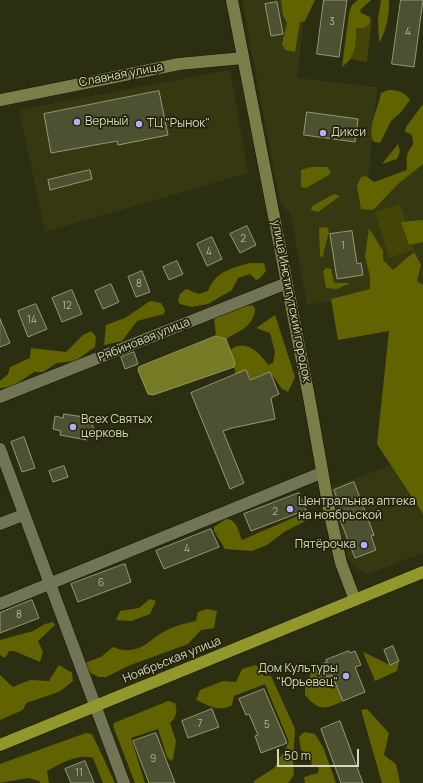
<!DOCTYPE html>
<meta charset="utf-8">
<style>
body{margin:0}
#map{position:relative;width:423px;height:783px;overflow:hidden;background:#2c2e11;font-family:Manrope,sans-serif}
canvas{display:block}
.scale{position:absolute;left:277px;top:749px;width:82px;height:18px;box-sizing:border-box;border:2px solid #d4d6c5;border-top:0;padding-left:5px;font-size:12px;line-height:14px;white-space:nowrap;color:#d4d6c5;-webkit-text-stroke:3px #232407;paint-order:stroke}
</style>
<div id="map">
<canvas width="423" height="783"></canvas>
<div class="scale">50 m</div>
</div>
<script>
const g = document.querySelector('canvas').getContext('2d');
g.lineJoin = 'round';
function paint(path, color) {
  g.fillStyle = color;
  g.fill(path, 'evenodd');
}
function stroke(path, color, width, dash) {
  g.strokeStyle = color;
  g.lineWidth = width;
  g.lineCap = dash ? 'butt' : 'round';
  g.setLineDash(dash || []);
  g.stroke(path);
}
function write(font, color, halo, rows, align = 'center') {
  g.font = font + ' Manrope,sans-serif';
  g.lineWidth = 3.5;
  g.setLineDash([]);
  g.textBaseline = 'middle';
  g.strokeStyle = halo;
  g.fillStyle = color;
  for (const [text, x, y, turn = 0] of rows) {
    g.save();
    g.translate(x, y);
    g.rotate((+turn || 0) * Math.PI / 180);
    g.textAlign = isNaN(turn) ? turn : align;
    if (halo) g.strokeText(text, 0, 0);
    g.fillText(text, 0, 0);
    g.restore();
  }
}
paint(new Path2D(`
 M242 0H306L297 78 377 87 366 203 423 159V309L380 293 307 305 291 215 280 202Z
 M230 70 248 173 45 232 19 110Z
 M391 465 423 514V553L367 574 358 570 351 563 347 554 336 521 330 488Z`), '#363812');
paint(new Path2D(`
 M354 17 372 19 367 62 349 59Z
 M400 204 414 250 389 258 375 212Z`), '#424408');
paint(new Path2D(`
 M281 0H315L305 21 300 22 295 52 285 50 282 44 287 23 283 15Z
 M358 0H371L360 10 361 13 370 17V23L365 28H356C356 44 356 57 342 67L349 13 352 5Z
 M381 0H389C389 16 387 29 379 43L378 19Z
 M388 90C397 90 405 92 410 100L400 113 391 121 380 143 374 142C366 131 379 106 381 93Z
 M423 104V164L398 184 373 210 361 209 357 186 361 177 366 176 374 182 407 170C407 165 406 160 407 156 409 146 417 147 411 134L405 132 406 127Z
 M398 144 400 151 397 159 382 164Z
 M310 167H327L331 172 329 175 306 188 301 187V170Z
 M334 194 340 196 318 212 311 210 312 206Z
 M423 220V242L409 245 401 222Z
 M327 227 329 232 322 258 320 256 319 228Z
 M369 228 383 251V260L393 270 414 252 421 265 417 281 423 285V514L377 444 389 331 338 340 331 299 370 289V277L365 256Z
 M250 263H264L266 271 259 279 256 280 250 274 238 278 232 290 208 304 191 307 180 304 178 301 180 294 186 289 199 294 208 291C216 271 230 269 250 263Z
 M326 268 331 269 334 283H350L337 289 326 288 323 271Z
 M150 301 161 303 165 310 164 314 137 321 122 341 104 345 106 325 125 318Z
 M252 305 255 308C255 326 239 331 226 339L216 336 214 318 240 307Z
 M275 315 295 377 288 392 282 389 270 372 251 380 246 370 236 375 230 350C246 338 259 352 268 365L273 363 275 352 270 333 256 328Z
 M91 331 96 337 95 347 75 361 57 363 43 372H34L12 387 0 388V381L8 374 10 367 30 358 31 348 66 352 83 335Z
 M302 514 306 517 305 521 284 532 267 545 252 551 225 549 214 531V527L226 519C238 520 238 531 242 540Z
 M150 599 156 601 150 614 131 621 116 620 120 611 139 608Z
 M207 609 217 611 214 628 201 630 188 644 128 666 106 677H99L86 671 85 663 101 657 113 647C140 658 149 638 169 629 178 625 187 623 196 621L198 612Z
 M53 622 55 625 38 641 43 652 40 662 14 651H9L5 658 0 655V640L33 631 45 624Z
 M363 652 390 665 399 661 397 671 375 681Z
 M322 664 327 677 332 675 343 701C324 710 319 711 305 695V687L313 668Z
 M59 665 72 673 73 681 59 692 26 703 23 710 0 720V675L13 687 30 680 49 681Z
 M256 665 264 676H271L295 729 293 760 294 775 288 783H254V781L274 768 289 742 265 684 234 696 232 705C219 713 208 705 196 700L200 690 223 681 236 682 242 669Z
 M168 701 175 703C178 711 176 718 170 723L176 741 173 759 171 761 167 757 158 729 131 738 145 783H135L113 726 114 723Z
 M367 709 389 733 384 755 396 764 400 783H382L361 710Z
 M304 732 315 734 323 747 336 783H305L304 777 318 773 319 768 312 765 309 756 301 750 299 737Z
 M86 733 92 734 115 783H103L93 758C78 753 60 764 47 771L49 783H40L39 781 28 778 0 783V764Z`), '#606300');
const water = new Path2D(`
 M216 336 226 339 235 363 234 367 153 395 148 394 138 370 139 367Z`);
paint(water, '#777b25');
stroke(water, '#939655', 1);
const building = new Path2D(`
 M324 0H347L339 57 317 54Z
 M401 0H423L414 67 392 64Z
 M277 2 283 34 271 36 265 4Z
 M159 91 168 135 118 145 117 141 51 153 44 114Z
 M307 112 358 119 355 142 304 135Z
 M90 170 92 179 50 190 48 180Z
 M247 226 256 245 240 253 230 234Z
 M352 231 357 264 361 263 363 275 337 279 330 234Z
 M212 237 222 259 207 266 197 244Z
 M177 261 183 274 169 280 163 267Z
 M142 271 150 292 136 297 128 277Z
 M111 284 119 302 103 309 95 291Z
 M72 290 82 314 62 322 52 298Z
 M36 304 47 329 28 337 18 311Z
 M0 319 10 343 0 347Z
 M134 352 138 364 125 369 121 357Z
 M246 370 250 380 270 372 279 394 271 398 275 419 232 428 223 431 244 483 230 489 191 393Z
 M64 414 91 418V422L94 429 93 433 88 436 87 440 60 435 61 431 53 429 55 416 63 418Z
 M24 437 35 468 22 472 11 442Z
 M64 466 68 477 53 482 49 471Z
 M354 482 374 535 371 536 376 550 355 558 339 517 343 515 334 490Z
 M299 493 306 510 251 531 244 514Z
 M211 529 219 547 164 569 156 551Z
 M125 564 131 582 78 602 71 584Z
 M32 600 39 618 0 633V613Z
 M393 646 399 661 390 665 384 650Z
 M349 651 350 653 355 651 361 665 355 667 365 692 343 701 332 675 327 677 322 664 327 662 326 660Z
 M264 689 287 743 261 753 255 736 258 735 249 714 246 715 239 699Z
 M212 709 219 727 188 738 182 721Z
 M340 721 355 762 363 783H341L321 729Z
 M156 733 162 749 175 783H149L133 741Z
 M85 761 94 783H71L65 769Z`);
paint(building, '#4d5031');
stroke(building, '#959877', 1);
const street = new Path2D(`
 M0 397 287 283
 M0 449 124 783
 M0 524 23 515
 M0 604 321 473`);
const secondary = new Path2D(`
 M232 0 309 397 330 515 341 563 355 600
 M0 100 179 64 243 58`);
const highway = new Path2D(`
 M0 745 423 572`);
stroke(street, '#151600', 13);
stroke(secondary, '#151600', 13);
stroke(highway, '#151600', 13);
stroke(street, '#717455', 12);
stroke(secondary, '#7b7e49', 12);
stroke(highway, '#92972c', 12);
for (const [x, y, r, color] of [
 [77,122,4,"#b9abf7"],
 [139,124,4,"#b9abf7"],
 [323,133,4,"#b9abf7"],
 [73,427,4,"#b9abf7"],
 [290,509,4,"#b9abf7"],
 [364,545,4,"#b9abf7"],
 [346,676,4,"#b9abf7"]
]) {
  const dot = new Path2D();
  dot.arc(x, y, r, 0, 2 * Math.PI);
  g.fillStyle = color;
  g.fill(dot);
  stroke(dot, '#232407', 1.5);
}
write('10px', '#b2b4a0', null, [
 ["3",332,22],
 ["4",408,32],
 ["2",243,239],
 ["1",343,246],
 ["4",209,252],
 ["8",139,284],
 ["12",67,306],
 ["14",32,320],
 ["2",275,512],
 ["4",187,549],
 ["6",101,583],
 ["8",19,615],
 ["7",200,724],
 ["5",267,725],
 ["9",153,759],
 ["11",79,773]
]);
write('12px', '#d4d6c5', '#232407', [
 ["Славная улица",121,75,-11],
 ["улица Институтский городок",291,301,79],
 ["Рябиновая улица",144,340,-22],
 ["Ноябрьская улица",172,660,-22]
]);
write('12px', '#d4d6c5', '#232407', [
 ["Верный",85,122],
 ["ТЦ \"Рынок\"",147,124],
 ["Дикси",331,133],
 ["Всех Святых",81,420],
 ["церковь",81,434],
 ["Центральная аптека",298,502],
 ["на ноябрьской",298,516],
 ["Пятёрочка",356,545,"right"],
 ["Дом Культуры",338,669,"right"],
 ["\"Юрьевец\"",338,683,"right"]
], 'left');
</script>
